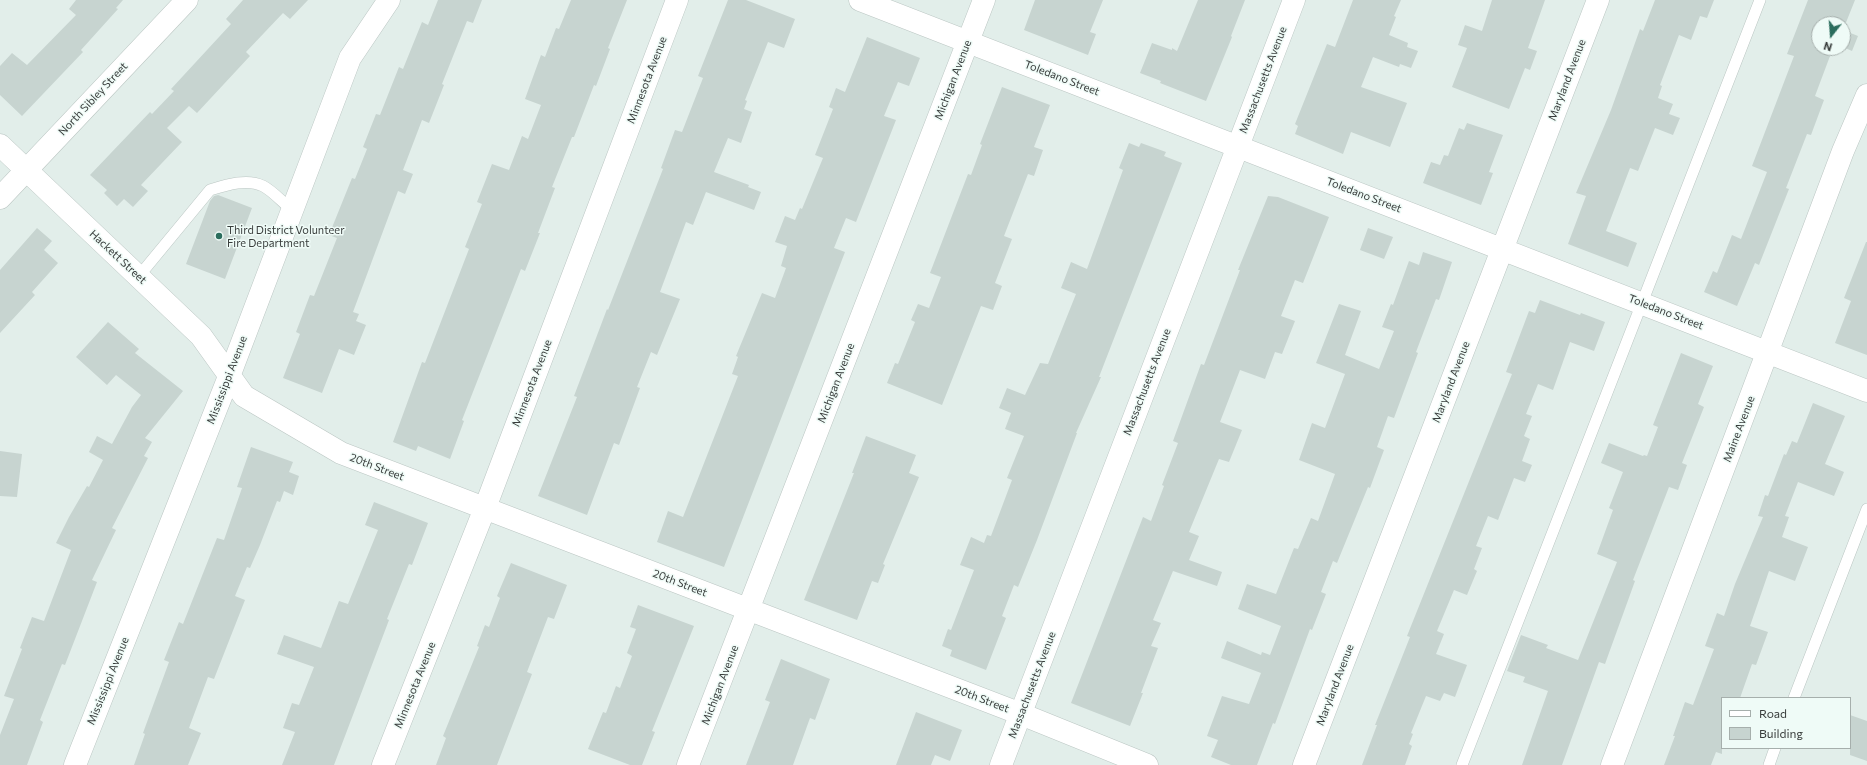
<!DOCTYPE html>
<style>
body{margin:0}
#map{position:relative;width:1867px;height:765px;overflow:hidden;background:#e2eeea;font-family:Commissioner,sans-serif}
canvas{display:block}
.legend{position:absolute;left:1721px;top:697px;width:130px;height:52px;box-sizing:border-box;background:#effbf7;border:1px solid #a6afac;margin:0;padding:5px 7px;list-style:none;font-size:12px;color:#393d3c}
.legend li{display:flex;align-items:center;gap:8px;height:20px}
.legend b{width:20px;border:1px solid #a6afac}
.north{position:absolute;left:1811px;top:16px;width:40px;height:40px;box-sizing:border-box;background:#effbf7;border:1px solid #a6afac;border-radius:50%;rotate:197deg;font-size:11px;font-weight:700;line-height:16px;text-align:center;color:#393d3c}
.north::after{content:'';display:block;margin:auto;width:14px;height:18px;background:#2b6d5d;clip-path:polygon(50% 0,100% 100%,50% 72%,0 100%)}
</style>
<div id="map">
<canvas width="1867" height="765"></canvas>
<ul class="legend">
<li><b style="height:5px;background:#fff"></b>Road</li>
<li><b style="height:11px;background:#c7d4d0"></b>Building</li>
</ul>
<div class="north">N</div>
</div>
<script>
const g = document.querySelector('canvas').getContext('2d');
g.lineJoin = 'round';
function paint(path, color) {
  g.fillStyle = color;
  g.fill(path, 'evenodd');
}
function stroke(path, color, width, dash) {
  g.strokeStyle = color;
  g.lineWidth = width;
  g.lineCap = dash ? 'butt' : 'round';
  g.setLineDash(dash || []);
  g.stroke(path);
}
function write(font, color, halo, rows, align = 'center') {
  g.font = font + ' Commissioner,sans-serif';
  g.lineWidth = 3;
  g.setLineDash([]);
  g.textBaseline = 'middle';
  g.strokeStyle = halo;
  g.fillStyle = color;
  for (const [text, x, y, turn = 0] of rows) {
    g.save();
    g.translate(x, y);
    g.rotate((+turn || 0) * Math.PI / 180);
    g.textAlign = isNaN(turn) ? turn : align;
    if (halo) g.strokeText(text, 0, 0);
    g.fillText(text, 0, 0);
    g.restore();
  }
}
paint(new Path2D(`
 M76 0H123L116 8 118 9 81 50 83 52 22 116 0 95V66L12 53 27 65 76 15 69 9Z
 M243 0H308L290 19 283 13 246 52 250 56 197 113 189 106 167 128 182 142 141 185 148 191 133 207 124 199 117 206 104 193 107 190 90 175 150 112 152 114 174 91 171 89 231 24 226 19Z
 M438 0H482L473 23 467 21 442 84 444 85 429 123 422 120 403 170 413 174 405 194 398 191 353 312 359 314 356 321 366 325 354 355 339 349 322 393 283 378 300 334 296 332 310 295 314 296 337 238 329 235 352 178 355 179 367 149 363 147 376 114 380 115 399 67 403 69 422 22 428 25Z
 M571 0H627L608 48 610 49 596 86 594 85 574 137H572L552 187 555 188 538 233H540L525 271 521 269 462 420 464 421 450 459 418 446 416 451 393 442 422 362 425 363 469 249 465 247 482 204 477 202 492 164 509 170 522 136 528 139 541 105 525 99 541 55 545 57 556 28 559 29Z
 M728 0H746L795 19 784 48 768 42 745 100 747 101 744 109 752 112 741 143 728 138 714 172 749 185 748 187 761 192 754 210 706 192 693 225 686 222 660 292 680 299 657 355 651 352 637 387 640 388 619 445 614 443 587 515 538 496 577 397 574 396 593 346 607 309 608 310 663 169 661 168 675 130 682 132 703 78 698 76Z
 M1035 0H1103L1090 32 1096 34 1088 55 1024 30Z
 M1198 0H1245L1231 36 1232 37 1206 101 1160 83 1161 81 1140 73 1152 43 1172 50V48L1177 51Z
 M1353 0H1401L1394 16 1396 17 1389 35 1408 43 1407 47 1418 51 1411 68 1400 64 1399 67 1373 57 1361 87 1407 103 1390 147 1351 132 1343 154 1295 134 1298 126 1295 124 1327 44 1335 47Z
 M1492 0H1545L1528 48 1537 51 1530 70 1525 68 1509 109 1452 87 1467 48 1458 45 1465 25 1482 31Z
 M1655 0H1714L1707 18 1700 16 1691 40 1679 35 1660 85 1662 86 1658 98 1673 104 1669 114 1680 118 1673 135 1655 128 1638 171 1630 168 1606 231 1637 243 1628 267 1568 244 1586 196 1576 193 1611 110 1640 29 1643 31Z
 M1808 0H1855L1843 30V24H1819V48H1833L1815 96 1824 100 1811 135 1807 134 1786 188 1789 189 1759 265 1755 263 1737 306 1704 292 1713 271 1717 273 1732 235 1741 239 1767 172 1752 166 1794 56 1787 54Z
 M1843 30 1858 36 1852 51 1843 47Z
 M867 37 920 58 909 86 898 82 884 116 896 120 856 222 846 218 834 248 845 252 724 567 657 542 668 511 683 517 738 376 732 374 738 357 736 356 762 293 775 298 786 268 781 266 787 246 775 242 785 216 795 220 800 208 802 209 823 158 815 155 833 109 829 107 836 88 845 92Z
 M1002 87 1050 105 1034 147 1043 150 1034 176 1028 174 1004 236 1012 239 995 283 1002 286 993 310 981 306 942 405 887 383 895 363 898 364 915 322 911 320 918 304 929 308 941 277 930 273 968 174 971 175 982 145 980 144Z
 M1467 123 1503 135 1489 172 1493 173 1481 205 1423 183 1431 162 1440 165 1444 155 1448 156 1459 128 1464 130Z
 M1129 143 1139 147 1141 143 1166 152 1164 156 1182 163 1099 377H1101L1076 433H1077L1037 540 1018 587 1014 585 1002 616 1006 618 986 670 950 656 952 650 942 646 948 629 951 630 974 570 960 565 971 537 984 543 987 535 991 536 1012 480 1007 478 1024 436 1005 429 1011 413 999 408 1007 388 1025 395 1040 363 1048 364 1076 294 1061 288 1071 262 1087 269 1123 170 1119 168Z
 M218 195 252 208 225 279 186 264 210 201 214 196Z
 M1268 196 1278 197 1329 217 1303 283 1295 280 1281 316 1295 321 1282 354 1275 352 1265 379 1240 370 1220 422 1242 430 1229 462 1219 459 1189 532 1199 536 1189 560 1222 572 1217 586 1173 571 1153 620 1161 623 1151 646 1158 648 1141 693H1143L1130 726 1071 703 1143 517 1151 521 1164 486 1162 485 1178 443 1173 441 1201 364 1204 365 1240 270H1238Z
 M37 228 52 241 44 250 58 263 32 292 35 295 0 333V270Z
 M1368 228 1393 237 1384 259 1360 250Z
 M1866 242H1867V355L1835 343 1851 301 1844 298Z
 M1423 252 1452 262 1439 300 1436 299 1416 352 1418 353 1394 418 1388 416 1377 447 1384 450 1370 488 1368 487 1337 563 1333 561 1321 592 1326 594 1312 630 1310 629 1275 724 1273 723 1257 765H1231L1211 757 1218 740 1207 736 1222 696 1249 704 1261 673 1221 658 1227 641 1261 655 1262 652 1270 655 1281 626 1238 609 1247 584 1276 594 1294 548 1298 549 1311 518 1318 521 1335 474 1299 460 1312 423 1325 428 1345 374 1316 363 1339 304 1361 311 1345 355 1379 369 1394 331 1382 327 1391 304 1393 305 1409 261 1419 265Z
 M1540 300 1580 315 1581 313 1605 322 1594 351 1570 342 1553 390 1538 384 1526 414 1532 416 1524 436 1530 439 1522 461 1532 465 1525 482 1514 478 1498 520 1488 516 1476 546 1482 548 1474 569 1477 571 1467 595 1454 590 1437 631 1444 634 1436 654 1467 665 1455 697 1444 693 1440 701 1426 696 1411 733 1413 734 1409 744 1412 746 1405 765H1362L1377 725H1375L1410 637 1407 636 1512 374 1506 372 1529 311 1535 313Z
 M108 322 139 349 135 353 183 391 145 438 152 442 144 456 148 458 112 528 116 530 92 580 97 582 65 665 62 664 40 720 43 722 27 765H0V735L14 699 4 696 22 649 20 648 32 617 44 621 71 550 56 543 69 517 87 486 89 487 103 460 89 452 97 436 112 444 132 407 141 395 116 375 107 385 76 357Z
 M1681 353 1713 366 1698 404 1704 407 1682 463 1687 465 1678 490 1669 487 1633 580 1635 581 1605 664 1599 662 1562 765H1522L1548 691 1523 682 1525 677 1507 671 1521 635 1548 645 1546 648 1578 660 1617 562 1597 554 1613 510 1609 508 1623 472 1601 463 1609 443 1643 456 1644 455 1647 456 1658 427 1653 425Z
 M1813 403 1845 416 1825 464 1844 472 1834 496 1798 482 1785 516 1789 517 1782 537 1808 547 1795 581 1769 571 1750 626 1768 632 1756 665 1752 664 1740 698H1722V754L1716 752 1711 765H1664L1675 736H1673L1685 702 1693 705 1714 649 1705 646 1717 613 1724 616 1735 584 1763 517 1758 516 1765 495 1768 496 1784 454 1786 455 1792 441 1797 443Z
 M866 436 916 455 909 473 919 477 883 564 885 565 878 583 872 581 857 620 804 600 854 473H852Z
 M251 447 293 462 289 472 299 476 293 495 284 491 280 502 277 501 260 545 250 568 247 567 235 596 245 600 214 679 208 677 189 728 201 733 188 765H134L145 734 143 733 169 662 164 660 179 622 183 624 217 538 224 540 242 488 237 487Z
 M0 451 22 454 17 497 0 496Z
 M374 502 428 523 412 565 409 564 387 619 389 620 334 765H282L295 732 283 728 292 703 299 705 314 667 277 654 284 635 321 648 339 601 348 604 378 530 365 525Z
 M511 563 567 585 554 619 548 617 527 672 532 674 497 765H436L446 738 443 736 479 647 477 646 485 625 489 627 500 598 497 596Z
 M638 605 694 626 652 731 655 732 642 765H630L588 749 603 712 606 713 616 686 620 688 632 656 627 653 636 629 630 627Z
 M781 659 830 679 815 720 810 718 793 765H746L770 702 765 700Z
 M916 712 962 730 950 761 935 755 931 765H896Z
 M1850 715 1867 721V761L1850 755Z`), '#c7d4d0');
const service = new Path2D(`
 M139 276 210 190C226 185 247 178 263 186 273 191 283 203 292 210
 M1794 698 1867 509
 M1462 765 1760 0
 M1769 765 1775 748`);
const minor = new Path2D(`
 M860 0 1867 391
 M0 145 201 336 244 396 341 453 1021 714 1147 765
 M0 198 187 0
 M75 765 230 374 350 58 389 0
 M383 765 485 508 677 0
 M688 765 984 0
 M1001 765 1294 0
 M1304 765 1598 0
 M1612 765 1843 151 1867 95`);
stroke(service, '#bbc6c3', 12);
stroke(minor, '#bbc6c3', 23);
stroke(service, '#fff', 11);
stroke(minor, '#fff', 22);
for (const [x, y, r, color] of [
 [219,236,4,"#2b6d5d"]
]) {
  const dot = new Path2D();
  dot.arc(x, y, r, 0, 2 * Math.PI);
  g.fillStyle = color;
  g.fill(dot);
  stroke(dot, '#effbf7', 1.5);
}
write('11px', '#393d3c', '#effbf7', [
 ["Toledano Street",1062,78,21],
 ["Minnesota Avenue",647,80,-69],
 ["Michigan Avenue",953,80,-69],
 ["Massachusetts Avenue",1263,80,-69],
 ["Maryland Avenue",1567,80,-69],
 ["North Sibley Street",93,99,-47],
 ["Toledano Street",1364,195,21],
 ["Hackett Street",118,257,43],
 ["Toledano Street",1666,312,21],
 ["Mississippi Avenue",227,380,-69],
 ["Massachusetts Avenue",1147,382,-69],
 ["Maryland Avenue",1451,382,-69],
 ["Minnesota Avenue",532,383,-69],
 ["Michigan Avenue",836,383,-69],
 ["Maine Avenue",1739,429,-69],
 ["20th Street",377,467,21],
 ["20th Street",680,583,21],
 ["Mississippi Avenue",108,681,-68],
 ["Minnesota Avenue",415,685,-68],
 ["Michigan Avenue",720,685,-69],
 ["Massachusetts Avenue",1032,685,-69],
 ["Maryland Avenue",1335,685,-69],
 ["20th Street",982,699,21]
]);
write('11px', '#393d3c', '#effbf7', [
 ["Third District Volunteer",227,230],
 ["Fire Department",227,243]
], 'left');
</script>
